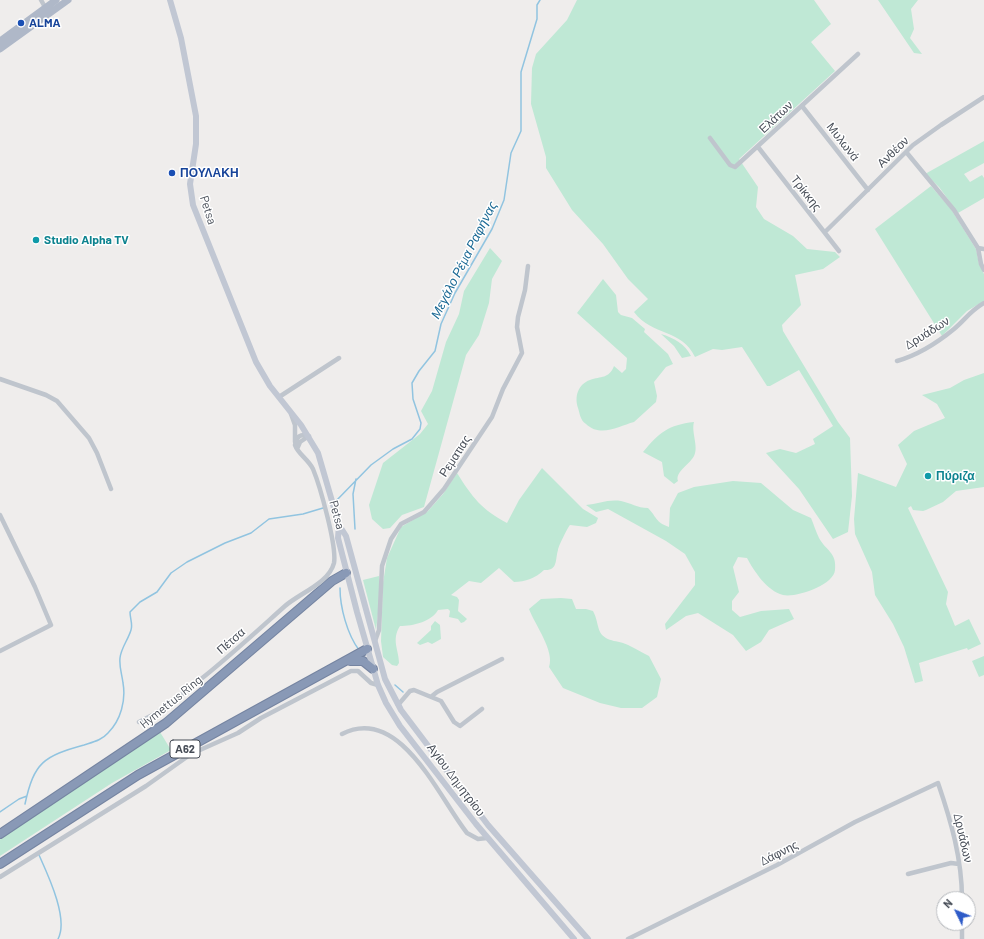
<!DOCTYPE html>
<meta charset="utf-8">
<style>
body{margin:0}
#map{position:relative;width:984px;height:939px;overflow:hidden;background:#efedec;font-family:Barlow,sans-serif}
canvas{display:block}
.north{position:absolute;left:936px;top:891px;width:40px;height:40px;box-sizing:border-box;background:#fff;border:1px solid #b5b8bc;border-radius:50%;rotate:313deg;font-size:11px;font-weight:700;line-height:16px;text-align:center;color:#474d57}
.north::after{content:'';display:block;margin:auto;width:14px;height:18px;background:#2e5bc8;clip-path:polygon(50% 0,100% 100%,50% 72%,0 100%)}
</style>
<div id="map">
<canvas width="984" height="939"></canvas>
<div class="north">N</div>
</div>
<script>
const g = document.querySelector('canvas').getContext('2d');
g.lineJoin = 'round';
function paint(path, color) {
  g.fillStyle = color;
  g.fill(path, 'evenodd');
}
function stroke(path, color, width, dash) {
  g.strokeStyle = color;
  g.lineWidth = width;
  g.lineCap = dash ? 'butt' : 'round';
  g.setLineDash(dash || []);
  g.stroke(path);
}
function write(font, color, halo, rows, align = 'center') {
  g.font = font + ' Barlow,sans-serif';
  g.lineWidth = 3;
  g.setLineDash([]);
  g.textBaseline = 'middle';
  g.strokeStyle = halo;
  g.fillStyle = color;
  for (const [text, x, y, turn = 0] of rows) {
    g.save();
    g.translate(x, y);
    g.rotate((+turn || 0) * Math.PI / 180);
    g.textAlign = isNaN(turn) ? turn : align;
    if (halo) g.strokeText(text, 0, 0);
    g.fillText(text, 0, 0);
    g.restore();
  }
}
paint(new Path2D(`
 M577 0H814L831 24 811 42 835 71 739 159 758 187 756 207 764 219 793 236 807 249 835 252 840 257 823 269 795 275 801 305 782 325 783 331 838 422 850 438 852 496 848 532 833 539 799 489 766 453 780 449 796 453 815 444 813 439 833 426 799 370 770 386H767L742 347 722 350 713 349 695 357C682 329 652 336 634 312L648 299 628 279 603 244 572 210 546 168V157L531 104 532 68 536 54 567 20Z
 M878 0H918L911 9 914 29 910 38 922 54 914 53Z
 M984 141V163L964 174 970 182 982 175 984 178V198L958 213 939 187 925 174Z
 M931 186 951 209 976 249 979 264 984 274V301L967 311 942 336 875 229Z
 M490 248 502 261 492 279 489 303 479 335 466 355 424 507 402 515 390 528 383 529 372 519 369 505 383 463 420 434 428 424 421 411 432 391 446 342 459 314 464 291Z
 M603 279 616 295 618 312 621 315 632 318 645 329 644 332 668 354 673 364 666 367 654 382 657 396 656 402 634 422C619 426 601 438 586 424 580 420 580 414 578 408 574 397 578 384 590 380 601 376 609 379 614 366L622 373 626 369 627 358 577 313Z
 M661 334C674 338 685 344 691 356L682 358 674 346Z
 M984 373V487L956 491 943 502 926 510 923 511 913 510 911 506 908 508 948 592 946 604 955 626 969 619 981 644 968 650 967 648 919 663 923 681 915 683 904 647 893 624 875 595 872 572 855 534 854 519 858 473 896 487 907 464 898 445 914 431 945 418 937 404 922 395 950 388 964 380Z
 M694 422C691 432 699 447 694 456 689 465 675 472 678 481L674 484 664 476 662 462 643 452C660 432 668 425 694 422Z
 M542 468 583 509 598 518 596 523 587 527 570 525C568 527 558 547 558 550 555 560 558 571 544 570 536 578 525 582 514 582L499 568 481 583 469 581 451 595 457 597 459 600 458 611 467 619 464 622 461 623 458 619 449 617 450 611 448 609 438 610C431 622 413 626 400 626 391 640 399 650 399 663L397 666 392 665 383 657 381 641 383 583 387 558 401 527 428 511 443 494 457 473C472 497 482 510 507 523L519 500Z
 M733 481 761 483 793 510 811 518C814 525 816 532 819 538 826 551 837 552 835 570 834 585 796 598 783 595 767 591 754 571 747 558L738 557 733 567 739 592 732 601V610L740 617 761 611 789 609 794 619 769 630 761 642 746 651 733 635 698 613 686 616 666 630 665 624 695 585V572L685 554 666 541 608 509 596 512 586 505C598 504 608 499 621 501 631 503 637 508 648 508 657 517 655 522 669 527L670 508 678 493 694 487Z
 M379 576V606L376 630 363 580Z
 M561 598 572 599 576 609H586L593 611C597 618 597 625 600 632 606 643 621 640 630 646 637 649 642 653 649 656L661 679 657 697 642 708H621L600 703 563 688 549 667C555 651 535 625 529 609L541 599Z
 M435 621 440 625 441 639 432 644 428 642 420 645 417 643 431 630V626Z
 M984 656V675L979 677 972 661Z
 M160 732 171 750 112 783 0 856V839Z`), '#bfe8d5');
stroke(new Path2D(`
 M335 502 371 465 393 449 412 439 420 429 421 423 413 399 412 383 419 371 435 351 441 324 455 293 492 229 504 200 511 153 521 131V72L537 19V5L540 0
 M355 529 353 494 356 479
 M340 588C340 607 347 634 359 650
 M395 685 403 692
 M25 804C34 762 44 756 84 745 93 742 102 740 108 733 121 720 126 700 123 683 122 674 119 667 120 658 121 648 128 640 131 630 133 624 130 619 130 612L140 602 157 592 171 573 187 562 225 543 251 533 269 519 303 514 323 508
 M0 812 19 799 27 796
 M39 855C48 875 69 919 58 939`), '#91c4e0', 1.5);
const highway = new Path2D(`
 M350 661H363L373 669
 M0 834 166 723 332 581 346 573
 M0 864 138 775 367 649`);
stroke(highway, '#7584a1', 10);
stroke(new Path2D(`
 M41 0 46 9
 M802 106 868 190
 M710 138 730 165 735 167 858 54
 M758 147 839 251
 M907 153 954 210 978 248 984 249
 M825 232 913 145 941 125 984 97
 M978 248 981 264 984 270
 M897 361C918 355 937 343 954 329 965 320 970 311 984 303
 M0 379 46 395 57 401 89 438 97 453 111 489
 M279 397 339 358
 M291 414 295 425V442
 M297 449 300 442 309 436
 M0 515 35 587 51 625 0 651
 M375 641 379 630 382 566 391 539 401 524 424 512 444 489 492 417 503 389 522 353 517 327 518 317 525 290 528 266
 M432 696 437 692 502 659
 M398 705 410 691 414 690 441 701 454 722 460 726 482 709
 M139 722C165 710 178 697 201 679 230 656 257 631 285 606 300 593 329 583 334 563 337 546 320 486 313 469 308 459 298 454 295 445 296 437 301 433 308 436
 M342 734C400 704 439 798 467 833L478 839 487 838
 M908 874 951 863 959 864
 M0 877 146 786 191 754 238 733 261 718 351 671H358L371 683 378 685
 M628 939 777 865 855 822 938 783C951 821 962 859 962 899
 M962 939V923`), '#bfc5cd', 4.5);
stroke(new Path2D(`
 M170 0 181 38 196 116V144L190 184 193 205 256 362 270 386 301 425 318 453 339 525 338 538 357 612 378 685 386 703 400 726 476 824 574 939
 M339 525 346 536 385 679 401 710 488 825 588 939`), '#c1c7d3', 6);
stroke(new Path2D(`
 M0 41 56 0
 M0 49 68 0`), '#afb8c8', 7);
stroke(highway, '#8999b6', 8);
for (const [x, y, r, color] of [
 [21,23,4,"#1a4fb4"],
 [172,173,4,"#1a4fb4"],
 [36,240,4,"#0f9aa8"],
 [928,476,4,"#0f9aa8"]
]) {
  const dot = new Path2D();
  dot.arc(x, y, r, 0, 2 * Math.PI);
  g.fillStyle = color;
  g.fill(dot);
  stroke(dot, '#fff', 1.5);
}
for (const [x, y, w] of [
 [185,749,30]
]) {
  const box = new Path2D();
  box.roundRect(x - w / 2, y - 9, w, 18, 3);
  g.fillStyle = '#fff';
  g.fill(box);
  stroke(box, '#474d57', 1);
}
write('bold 11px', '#474d57', null, [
 ["Α62",185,749]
]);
write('bold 12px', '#164399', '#fff', [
 ["ALMA",29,23],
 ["ΠΟΥΛΑΚΗ",180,173]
], 'left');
write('12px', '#474d57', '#fff', [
 ["Ελάτων",776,117,-43],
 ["Μυλωνά",843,142,52],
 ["Ανθέον",893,152,-44],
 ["Τρίκκης",806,193,52],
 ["Petsa",208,210,72],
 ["Δρυάδων",927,333,-32],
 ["Ρεματιας",455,456,-57],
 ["Petsa",337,515,75],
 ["Πέτσα",231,641,-41],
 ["Hymettus Ring",171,702,-39],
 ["Αγίου Δημητρίου",456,780,53],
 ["Δρυάδων",963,838,77],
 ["Δάφνης",779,853,-27]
]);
write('bold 12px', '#0d838f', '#fff', [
 ["Studio Alpha TV",44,240],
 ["Πύριζα",936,476]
], 'left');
write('italic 13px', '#1c6a95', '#fff', [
 ["Μεγάλο Ρέμα Ραφήνας",464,260,-63]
]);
</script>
